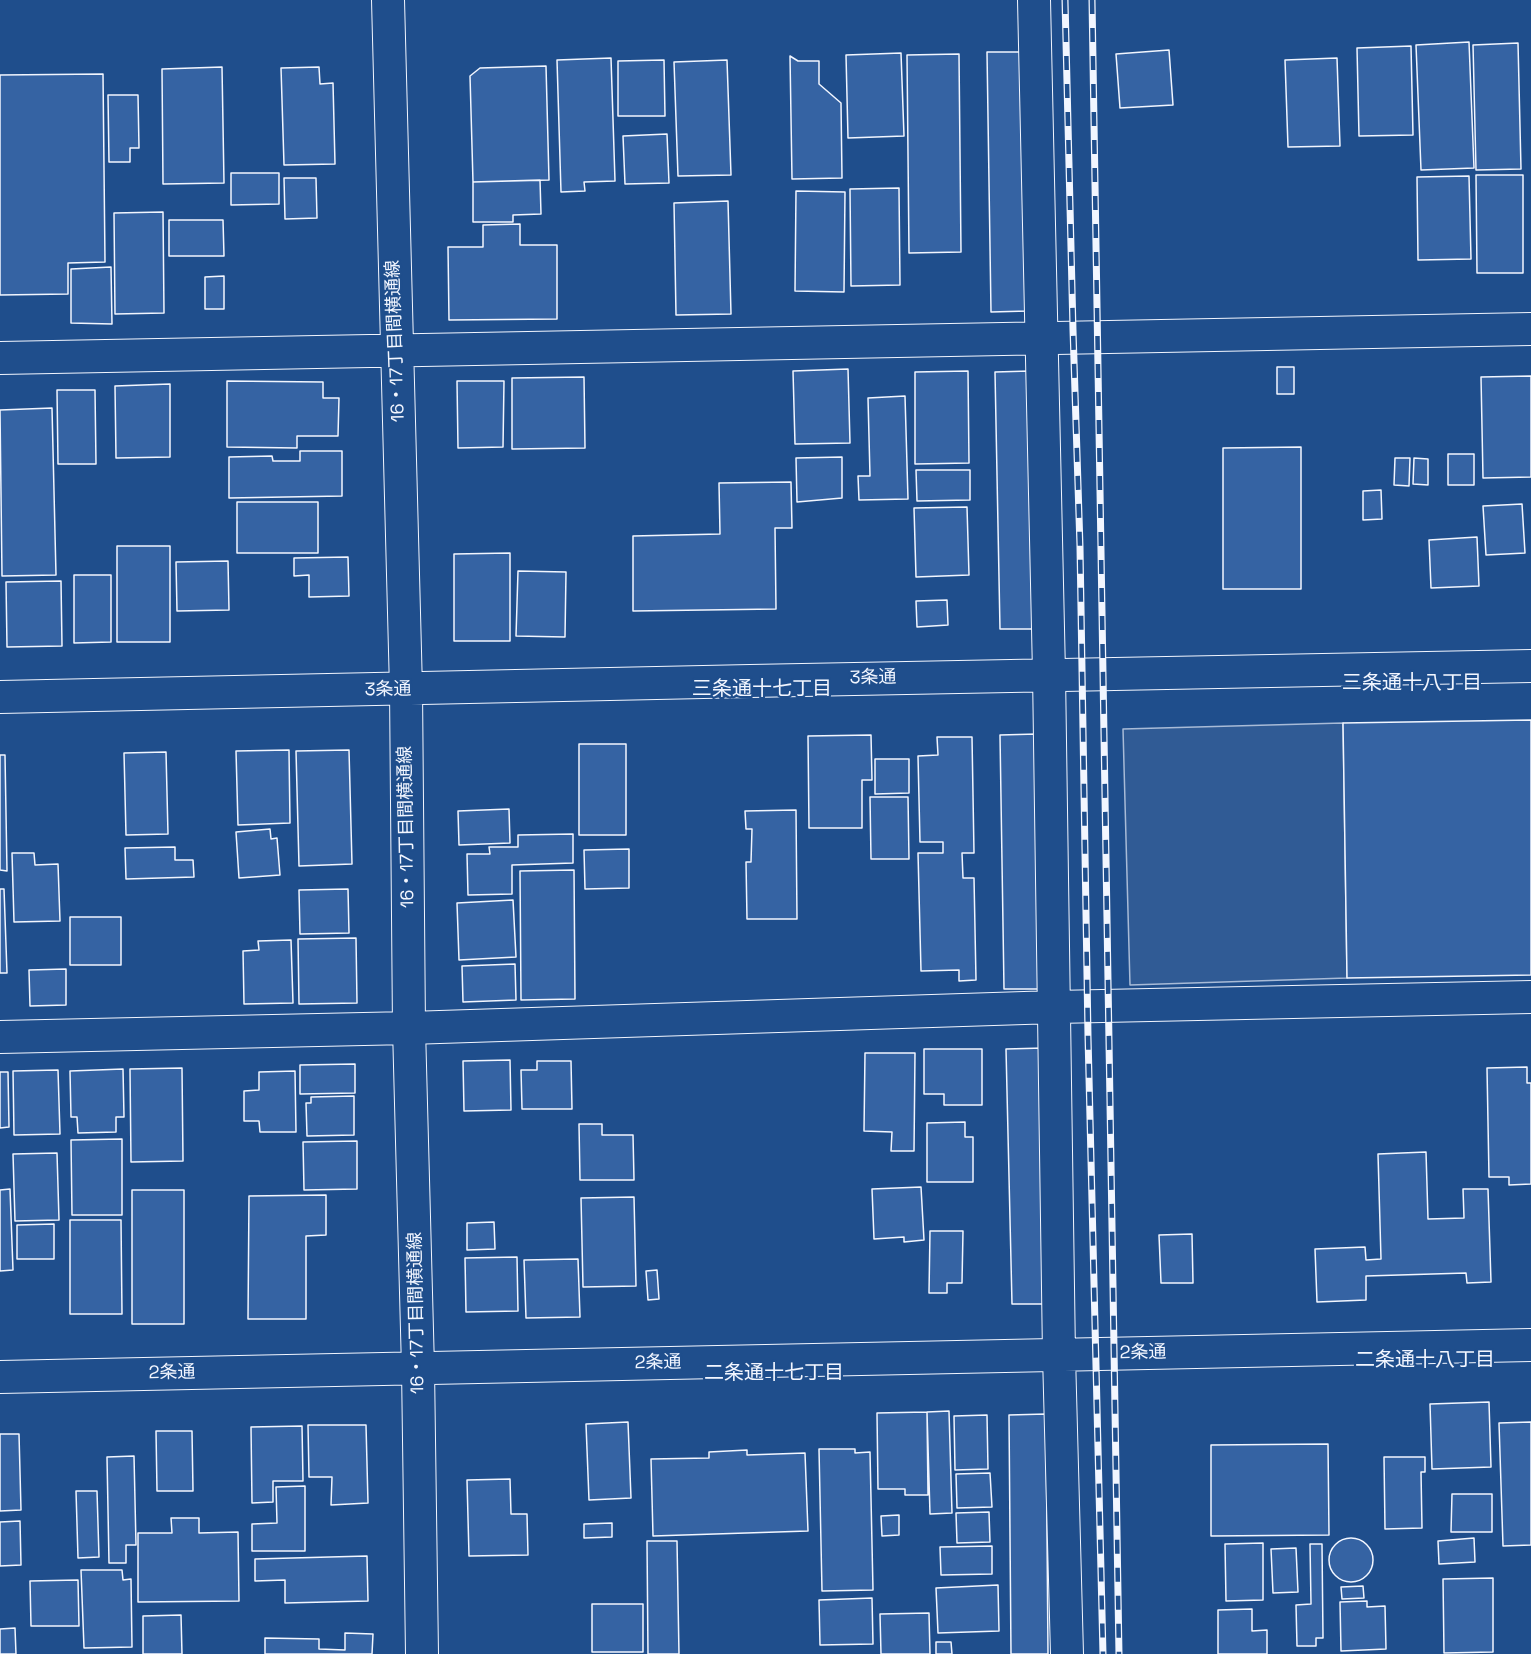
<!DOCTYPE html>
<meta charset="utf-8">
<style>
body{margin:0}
canvas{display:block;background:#1f4e8c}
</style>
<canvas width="1531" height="1654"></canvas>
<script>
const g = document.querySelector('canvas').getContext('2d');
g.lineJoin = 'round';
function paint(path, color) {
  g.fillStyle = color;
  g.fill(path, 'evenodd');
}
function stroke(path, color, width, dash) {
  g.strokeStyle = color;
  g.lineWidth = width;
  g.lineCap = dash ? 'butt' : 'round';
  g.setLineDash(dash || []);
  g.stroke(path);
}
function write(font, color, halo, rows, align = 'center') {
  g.font = font + ' "Space Grotesk","Noto Sans JP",sans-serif';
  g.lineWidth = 4.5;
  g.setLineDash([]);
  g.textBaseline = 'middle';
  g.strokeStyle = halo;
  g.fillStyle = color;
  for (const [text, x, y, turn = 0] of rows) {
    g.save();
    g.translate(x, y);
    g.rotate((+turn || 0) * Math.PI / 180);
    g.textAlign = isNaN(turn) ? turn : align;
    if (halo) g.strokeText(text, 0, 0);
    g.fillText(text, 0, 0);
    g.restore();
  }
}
const parking = new Path2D(`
 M1343 723 1347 978 1130 985 1123 729Z`);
paint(parking, '#305b95');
stroke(parking, '#a8bbd7', 1.5);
const building = new Path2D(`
 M1469 42 1474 168 1421 170 1416 45Z
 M1518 43 1521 169 1476 170 1473 45Z
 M1411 46 1413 135 1359 136 1357 48Z
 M1169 50 1173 105 1120 108 1116 54Z
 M987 52H1024L1028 311 991 312Z
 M901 53 904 136 848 138 846 55Z
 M959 54 961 252 909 253 907 55Z
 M790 56 798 61H819V84L841 103 842 178 792 179Z
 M611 58 615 181 584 182 585 191 561 192 557 60Z
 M1337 58 1340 146 1288 147 1285 60Z
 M664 60 665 116H618V61Z
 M727 60 731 175 678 176 674 62Z
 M546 66 549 180 473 182 470 76 480 68Z
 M222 67 224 183 163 184 162 69Z
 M319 67 320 84 333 83 335 164 284 165 281 68Z
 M103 74 105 262 68 263V294L0 295V75Z
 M108 95H138L139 148H130V162H109Z
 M667 134 669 183 625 184 623 136Z
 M231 173H279V204L231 205Z
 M1476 175H1523V273H1477Z
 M1469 176 1471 259 1418 260 1417 177Z
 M284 178H316L317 218 285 219Z
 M540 180 541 214 513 215V222H473V182Z
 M899 188 900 285 851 286 850 189Z
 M796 191 845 192 844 292 795 291Z
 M728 201 731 314 676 315 674 203Z
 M163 212 164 313 115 314 114 213Z
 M169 220H223L224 256H169Z
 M520 224V245H557V319L449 320 448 247H483V225Z
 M111 267 112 324 71 323V269Z
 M224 276V309H205V277Z
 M1277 367H1294V394H1277Z
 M848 369 850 443 795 444 793 371Z
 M968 371 969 463 915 464V372Z
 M1030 371 1035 629H1000L995 372Z
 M1531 376V477L1483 478 1481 377Z
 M584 377 585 448 512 449V378Z
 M227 381 323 382V398H339L338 436H297V448L227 447Z
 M457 381H504L503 447 458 448Z
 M170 384V457L116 458 115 386Z
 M57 390H95L96 464H58Z
 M905 396 908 499 859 500 858 476H870L868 398Z
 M52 408 56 575 2 576 0 410Z
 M1301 447V589H1223V448Z
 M300 451H342V496L229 498V457L272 456 273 461H300Z
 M1448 454H1474V485H1448Z
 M842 457V498L797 502 796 458Z
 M1395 458H1410L1409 486 1394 485Z
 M1414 458 1428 459V485L1413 484Z
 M916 470H970V500L917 501Z
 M791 482 792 528H775L776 609 633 611V536L720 534 719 483Z
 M1381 490 1382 519 1363 520V491Z
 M237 502H318V553H237Z
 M1522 504 1525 553 1486 555 1483 506Z
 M967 507 969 575 916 577 914 508Z
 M1477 537 1479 586 1431 588 1429 540Z
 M117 546H170V642H117Z
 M510 553V641H454V554Z
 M348 557 349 596 309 597V575L294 576V558Z
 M228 561 229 610 177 611 176 562Z
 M518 571 566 572 565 637 516 636Z
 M74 575H111V642L74 643Z
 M61 581 62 646 7 647 6 582Z
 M947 600 948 625 917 627 916 601Z
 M1531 720V975L1347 978 1343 723Z
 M1037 734 1041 989H1004L1000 735Z
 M871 735 872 780H862V828H809L808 736Z
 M937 737H972L974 853H962L963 878H974L976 980 959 981V970L921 971 918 853H943V842H920L918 756 938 755Z
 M579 744H626V835H579Z
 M289 750 290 823 238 825 236 751Z
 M349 750 352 864 299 866 296 751Z
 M166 752 168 834 126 835 124 753Z
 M0 755H5L7 871 0 870Z
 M875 759H909V793L875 794Z
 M870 797H908L909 859H871Z
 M509 809 510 843 459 845 458 811Z
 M796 810 797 919H747L746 862H751L752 829H746L745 811Z
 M270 829 271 839 277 838 280 875 239 878 236 832Z
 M573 834V863L512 865V894L468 895 467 854H490L489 847H518V835Z
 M175 847V860H193L194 877 126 879 125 848Z
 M629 849V888L585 889 584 850Z
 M12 853H34L35 865 58 864 60 921 14 922Z
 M574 870 575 999 521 1000 520 871Z
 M0 889H4L7 973H0Z
 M348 889 349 933 300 934 299 890Z
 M513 900 516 957 459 960 457 903Z
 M70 917H121V965H70Z
 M356 938 357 1003 299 1004 298 939Z
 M291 940 293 1003 244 1004 243 951 259 950 258 941Z
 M515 964 516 1000 463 1002 462 966Z
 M66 969V1005L30 1006 29 970Z
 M1044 1048 1049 1304H1012L1006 1049Z
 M924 1049H982V1105H944V1094H924Z
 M865 1053H915L914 1151H891L892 1132 864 1131Z
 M510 1060 511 1110 464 1111 463 1061Z
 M537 1061H571L572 1109H522L521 1070H537Z
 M355 1064V1093L300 1094V1065Z
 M1527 1067V1083H1531V1184L1509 1185V1177H1489L1487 1068Z
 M182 1068 183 1161 131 1162 130 1069Z
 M123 1069 124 1117H116V1132L78 1133 77 1117H71L70 1071Z
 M58 1070 60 1134 14 1135 13 1071Z
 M295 1071 296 1132H260L259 1121H244V1091L259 1090V1072Z
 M0 1072H8L9 1127 0 1128Z
 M354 1096V1135L307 1136 306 1103H311V1097Z
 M965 1122V1137H973V1182H927V1123Z
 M579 1124H602V1135H633L634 1180H580Z
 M122 1139V1215H72L71 1140Z
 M357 1141V1189L304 1190 303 1142Z
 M1426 1152 1428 1219 1464 1218 1463 1189H1488L1491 1282 1467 1283 1466 1273 1366 1276V1300L1317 1302 1315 1249 1365 1247 1366 1260 1381 1259 1378 1154Z
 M57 1153 59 1220 15 1221 13 1154Z
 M921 1187 924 1240 904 1242V1237L874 1239 872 1189Z
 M10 1189 13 1270 0 1271V1190Z
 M132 1190H184V1324H132Z
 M326 1195V1235L306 1236V1319H248L249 1196Z
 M634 1197 636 1286 583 1287 581 1198Z
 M70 1220H121L122 1314H70Z
 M494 1222 495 1249 467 1250V1223Z
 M54 1224V1259H17V1225Z
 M930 1231H963L962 1283H947V1293H929Z
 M1192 1234 1193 1283H1161L1159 1235Z
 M517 1257 518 1311 466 1312 465 1258Z
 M578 1259 580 1317 526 1318 524 1260Z
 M657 1270 659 1299 648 1300 646 1271Z
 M1489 1402 1491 1467 1432 1469 1430 1404Z
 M949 1411 952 1513 930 1514 927 1412Z
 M927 1412 928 1495H905V1489H878L877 1413Z
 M1046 1414 1048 1654H1011L1009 1415Z
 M987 1415 988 1469 955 1470 954 1416Z
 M628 1422 631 1498 589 1500 586 1424Z
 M1531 1422V1545L1503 1546 1499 1423Z
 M308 1425H366L368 1503 331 1505 332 1477H309Z
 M302 1426 303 1481H273V1502L252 1503 251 1427Z
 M156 1431H192L193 1491H157Z
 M0 1434H19L21 1510 0 1511Z
 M1328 1444 1329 1535 1211 1536V1445Z
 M819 1449H855V1453L870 1452 873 1590 822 1591Z
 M747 1450V1455L805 1453 808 1531 653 1536 651 1459 709 1458V1452Z
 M134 1456 136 1545H126V1563H109L107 1457Z
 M1384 1457H1425V1472H1421L1422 1528 1385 1529Z
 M990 1473 992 1507 957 1508 956 1474Z
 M510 1479 511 1514H527L528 1555 469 1556 467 1480Z
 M305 1486V1551H252V1524L277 1523 276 1487Z
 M76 1491H97L99 1557 78 1558Z
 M1452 1494H1492V1532H1451Z
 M989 1512 990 1542 957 1543 956 1513Z
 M899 1515V1535L882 1536 881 1516Z
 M171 1518H199V1533L238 1532 239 1601 138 1602V1533H172Z
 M20 1521 21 1565 0 1566V1522Z
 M612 1523V1537L584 1538V1524Z
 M1329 1560a22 22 0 1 1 44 0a22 22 0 1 1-44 0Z
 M1474 1538 1475 1562 1439 1564 1438 1541Z
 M647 1541H677L679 1654H648Z
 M1263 1543V1600L1226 1601 1225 1544Z
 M1310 1544H1322L1323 1638H1316V1646H1297L1296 1605 1311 1604Z
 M992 1546V1574L941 1575 940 1547Z
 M1296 1548 1298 1592 1273 1593 1271 1549Z
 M367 1556 368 1601 285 1603V1580L255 1581V1559Z
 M81 1570H122L123 1580 131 1579 132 1647 84 1648Z
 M1493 1578V1652L1444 1653 1443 1579Z
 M78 1580 79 1626H31L30 1581Z
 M998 1585 999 1631 938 1633 936 1588Z
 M1363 1586 1364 1598 1342 1599 1341 1587Z
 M872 1598 873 1644 820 1645 819 1600Z
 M1367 1601V1607L1385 1606 1386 1649 1341 1651 1340 1602Z
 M592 1604H643V1652H592Z
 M1252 1609V1631L1267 1630V1654H1218V1610Z
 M929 1613 930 1654H881L880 1614Z
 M181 1615 182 1654H143V1616Z
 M15 1628 16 1654H0V1629Z
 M345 1633 373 1634 372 1654H265V1638L319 1639V1649L345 1650Z
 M936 1642H951L952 1654H936Z`);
paint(building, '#3563a3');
stroke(building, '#f2f6ff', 1.5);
const street = new Path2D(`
 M388 0 406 689 409 1028 418 1368 422 1654
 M1034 0 1049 673 1059 1355 1067 1654
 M0 358 1531 329
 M0 697C510 687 1021 674 1531 666
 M0 1037 409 1028 1055 1007 1531 997
 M0 1377 1531 1345`);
stroke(street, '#f2f6ff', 34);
stroke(street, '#1f4e8c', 32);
const rail = new Path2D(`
 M1065 0 1073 330 1080 547 1088 1036 1103 1654
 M1092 0 1119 1654`);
stroke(rail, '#f2f6ff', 7);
stroke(rail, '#1f4e8c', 4.5, [14]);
write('18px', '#f2f6ff', '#1f4e8c', [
 ["16・17丁目間横通線",396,341,-92],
 ["3条通",873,678,-1],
 ["3条通",388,690,-1],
 ["16・17丁目間横通線",407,827,-91],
 ["16・17丁目間横通線",417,1313,-91],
 ["2条通",1143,1353,-1],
 ["2条通",658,1363,-1],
 ["2条通",172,1373,-1]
]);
write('20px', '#f2f6ff', '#1f4e8c', [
 ["三条通十八丁目",1412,684],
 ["三条通十七丁目",762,690],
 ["二条通十八丁目",1425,1361],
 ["二条通十七丁目",774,1374]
]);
</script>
